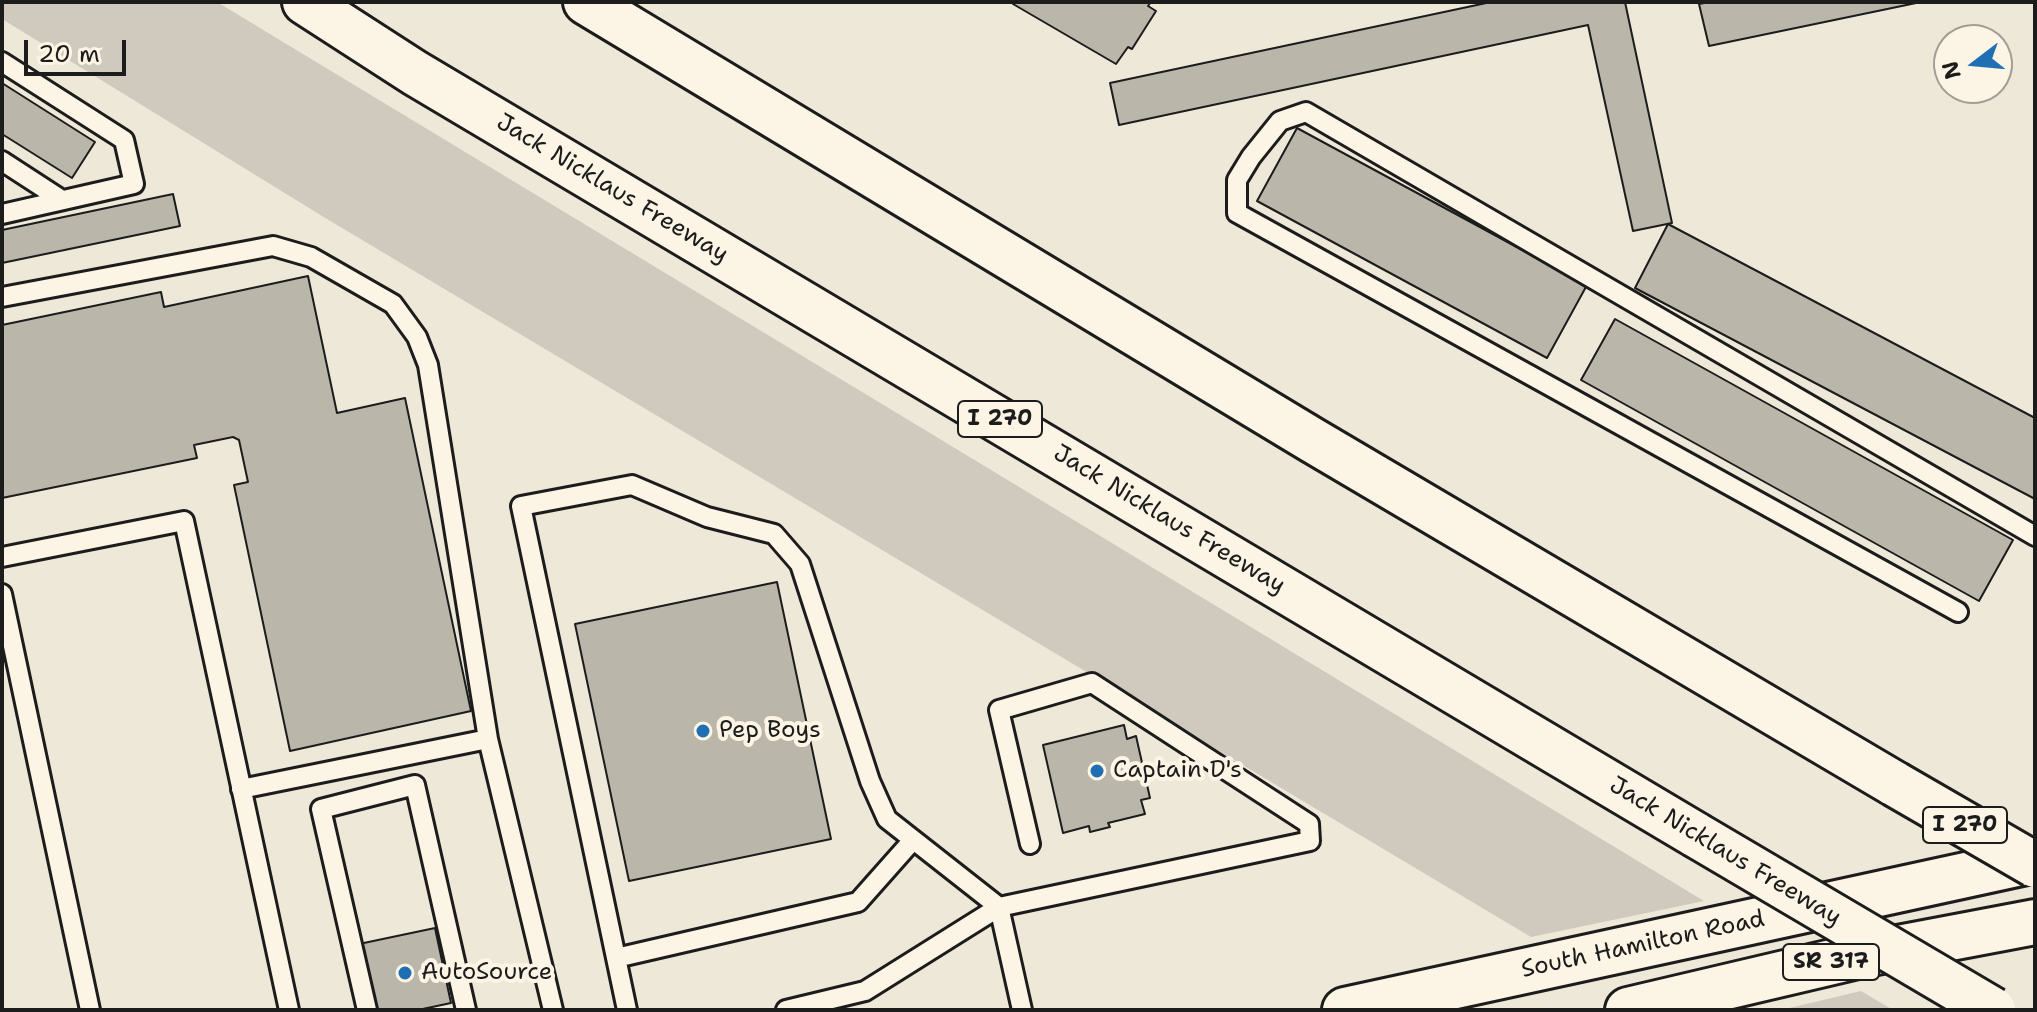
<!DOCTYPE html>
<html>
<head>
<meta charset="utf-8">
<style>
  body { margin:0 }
  #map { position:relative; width:2037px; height:1012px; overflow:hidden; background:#eee8d9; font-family:"Shantell Sans",sans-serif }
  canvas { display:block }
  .frame { position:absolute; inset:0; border:4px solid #1c1c1c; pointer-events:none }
  .north { position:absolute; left:1933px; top:24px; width:80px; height:80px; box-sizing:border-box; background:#fcf5e5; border:2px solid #a29e95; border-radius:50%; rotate:254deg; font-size:22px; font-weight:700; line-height:32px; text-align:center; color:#1c1c1c }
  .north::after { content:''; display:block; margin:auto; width:28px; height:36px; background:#1f6fb2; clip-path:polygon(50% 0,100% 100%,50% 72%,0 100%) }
  .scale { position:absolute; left:24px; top:40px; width:102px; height:36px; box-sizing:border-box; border:4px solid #1c1c1c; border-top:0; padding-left:10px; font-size:24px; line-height:28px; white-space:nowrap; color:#1c1c1c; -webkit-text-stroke:6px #fcf5e5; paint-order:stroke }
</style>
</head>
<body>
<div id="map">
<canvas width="2037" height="1012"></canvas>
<div class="frame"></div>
<div class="north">N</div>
<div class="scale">20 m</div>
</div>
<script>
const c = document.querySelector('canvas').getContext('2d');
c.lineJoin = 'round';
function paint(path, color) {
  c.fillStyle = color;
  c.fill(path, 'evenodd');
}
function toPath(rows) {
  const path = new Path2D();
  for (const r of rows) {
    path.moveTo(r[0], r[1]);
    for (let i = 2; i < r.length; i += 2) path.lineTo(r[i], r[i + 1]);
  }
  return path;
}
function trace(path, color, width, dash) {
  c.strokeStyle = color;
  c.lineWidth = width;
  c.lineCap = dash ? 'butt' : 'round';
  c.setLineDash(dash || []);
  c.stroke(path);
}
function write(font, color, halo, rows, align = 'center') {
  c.font = font + ' "Shantell Sans",sans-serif';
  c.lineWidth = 8;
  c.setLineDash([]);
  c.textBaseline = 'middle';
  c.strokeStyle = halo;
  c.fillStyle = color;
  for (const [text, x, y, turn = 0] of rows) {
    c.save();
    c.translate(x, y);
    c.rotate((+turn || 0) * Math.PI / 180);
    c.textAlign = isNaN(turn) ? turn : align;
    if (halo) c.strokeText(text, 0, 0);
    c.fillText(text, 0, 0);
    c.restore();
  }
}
const green = toPath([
  [2,2,217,2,1704,901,1531,937,322,216,2,19],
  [1861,991,1893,1010,1781,1010]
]);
const building = toPath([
  [1014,2,1151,2,1148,6,1156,11,1132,49,1128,47,1116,64,1013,4,1014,2],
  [1491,2,1625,2,1672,223,1633,231,1588,25,1119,125,1110,83,1491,2],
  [1710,2,1921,2,1709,46,1699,4,1710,2],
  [2,83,95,142,72,178,2,134,2,83],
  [1297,128,1587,285,1547,358,1257,201,1297,128],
  [173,194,180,226,2,263,2,230,173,194],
  [1668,224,2035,418,2035,499,1635,288,1668,224],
  [308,276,337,413,405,398,471,711,290,751,234,485,248,482,239,440,233,437,194,445,197,458,2,498,2,325,161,292,164,307,308,276],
  [1615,319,2013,540,1979,601,1581,380,1615,319],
  [777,582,831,839,629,881,575,624,777,582],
  [1124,725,1127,739,1136,736,1150,798,1141,800,1145,814,1108,823,1110,827,1090,832,1089,826,1063,833,1043,745,1124,725],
  [435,928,451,1003,418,1010,374,1010,359,944,435,928]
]);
const service = toPath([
  [2,62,124,140,134,184,2,214],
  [2,161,62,200],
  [2,297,273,246,311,257,393,304,417,337,428,365,488,739,241,789],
  [2,557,184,521,289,1010],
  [2,594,90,1010],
  [1958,612,1237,213,1237,180,1251,157,1280,121,1306,112,2035,536],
  [488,739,553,1010],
  [616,958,858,902,913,840],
  [367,1010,321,809,415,785,466,1010],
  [627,1010,521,506,632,485,707,517,774,534,800,564,870,781,887,819,999,907,1022,1010],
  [786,1010,865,991,999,907,1310,841,1309,824,1092,683,999,710,1030,844]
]);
const primary = toPath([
  [1345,1010,2035,860],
  [1628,1010,1866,954,2035,922]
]);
const motorway = toPath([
  [305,2,415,73,1696,835],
  [586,2,1312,440,1895,784]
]);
const motorwayBridge = toPath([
  [1895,784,2035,865],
  [1696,835,1993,1010]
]);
const markers = [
  [703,731,8,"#1f6fb2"],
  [1097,771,8,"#1f6fb2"],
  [405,973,8,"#1f6fb2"]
];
const shields = [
  [1000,419,84],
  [1965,825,84],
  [1831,962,96]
];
const shieldNames = [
  ["I 270",1000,419],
  ["I 270",1965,825],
  ["SR 317",1831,962]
];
const streetNames = [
  ["Jack Nicklaus Freeway",612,189,31],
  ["Jack Nicklaus Freeway",1169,520,31],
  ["Jack Nicklaus Freeway",1725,852,31],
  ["South Hamilton Road",1643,945,-12]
];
const poiNames = [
  ["Pep Boys",719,731],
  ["Captain D's",1113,771],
  ["AutoSource",421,973]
];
paint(green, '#cfcabd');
paint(building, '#bab6aa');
trace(building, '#1c1c1c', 2);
trace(service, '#1c1c1c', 24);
trace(primary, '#1c1c1c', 50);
trace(motorway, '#1c1c1c', 50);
trace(service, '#fcf5e5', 18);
trace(primary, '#fcf5e5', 44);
trace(motorway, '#fcf5e5', 44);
trace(motorwayBridge, '#1c1c1c', 50, []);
trace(motorwayBridge, '#fcf5e5', 44);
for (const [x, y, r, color] of markers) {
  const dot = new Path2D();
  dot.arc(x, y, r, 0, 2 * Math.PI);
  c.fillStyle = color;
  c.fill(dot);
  trace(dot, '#fcf5e5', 3);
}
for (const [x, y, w] of shields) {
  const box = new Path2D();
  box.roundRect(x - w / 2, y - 18, w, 36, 6);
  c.fillStyle = '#fcf5e5';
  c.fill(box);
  trace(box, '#1c1c1c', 2);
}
write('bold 22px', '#1c1c1c', null, shieldNames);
write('24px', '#1c1c1c', '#fcf5e5', streetNames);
write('24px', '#1c1c1c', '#fcf5e5', poiNames, 'left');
</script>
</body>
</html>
